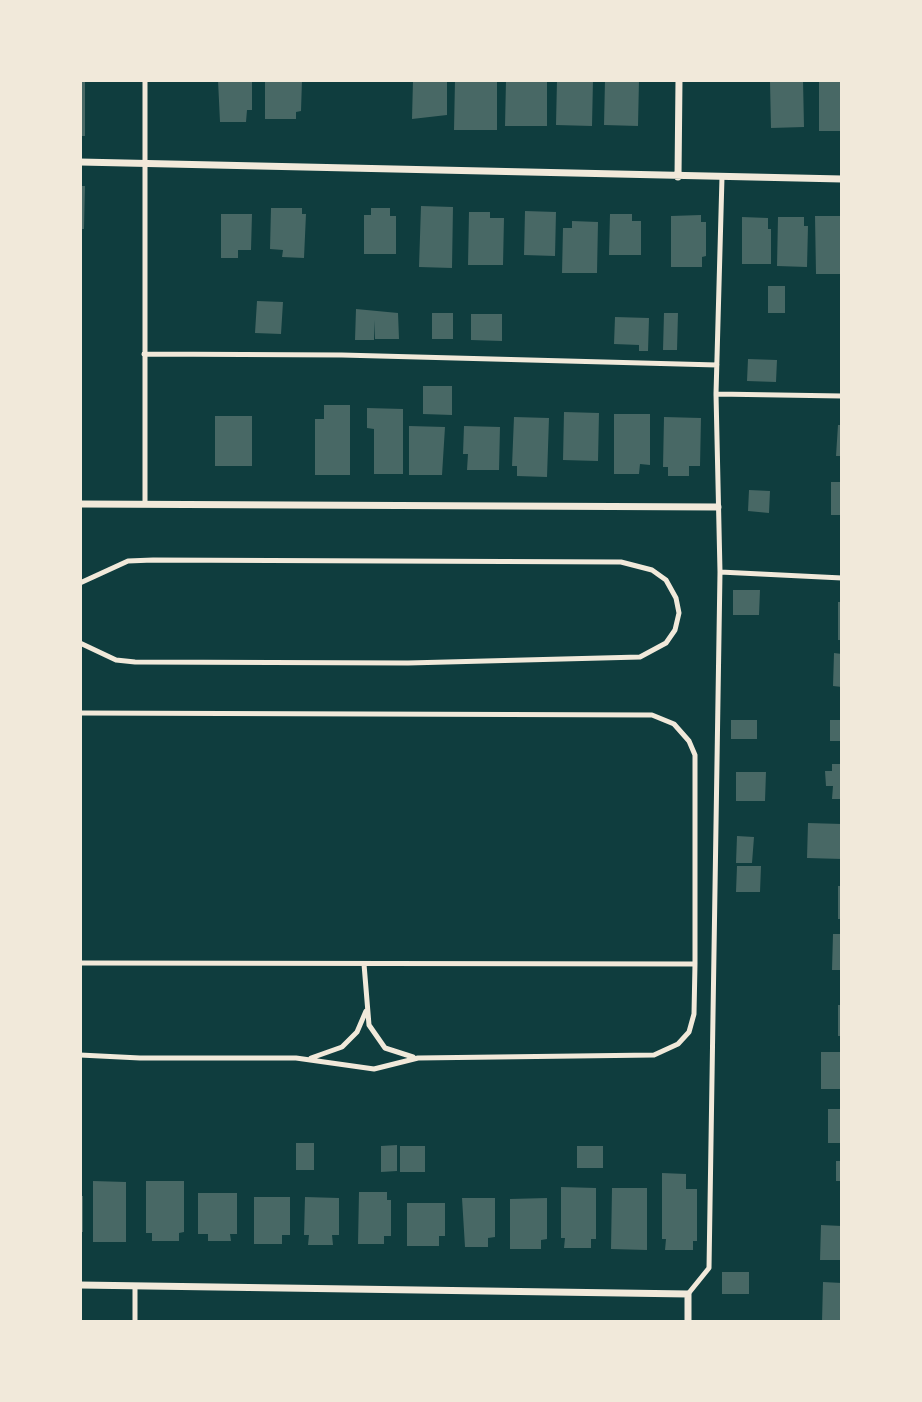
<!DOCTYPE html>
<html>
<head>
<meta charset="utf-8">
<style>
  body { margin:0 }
  #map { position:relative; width:922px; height:1402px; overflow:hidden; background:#0f3d3e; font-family:"Archivo Narrow",sans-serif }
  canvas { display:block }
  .frame { position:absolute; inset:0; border:82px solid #f1e9da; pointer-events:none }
</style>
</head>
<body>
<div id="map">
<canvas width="922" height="1402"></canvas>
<div class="frame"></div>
</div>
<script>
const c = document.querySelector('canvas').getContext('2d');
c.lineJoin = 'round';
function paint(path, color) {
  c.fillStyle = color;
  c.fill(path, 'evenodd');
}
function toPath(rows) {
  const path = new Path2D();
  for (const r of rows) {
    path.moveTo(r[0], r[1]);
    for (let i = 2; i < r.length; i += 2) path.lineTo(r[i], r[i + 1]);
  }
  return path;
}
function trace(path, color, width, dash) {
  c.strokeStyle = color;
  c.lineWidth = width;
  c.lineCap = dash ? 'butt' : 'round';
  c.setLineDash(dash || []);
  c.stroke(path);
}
const building = toPath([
  [80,80,85,80,85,136,80,136],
  [218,80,252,80,252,110,247,110,246,122,220,122],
  [265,80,302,80,301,111,296,112,296,119,265,119],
  [413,80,447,80,447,115,412,119],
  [455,80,497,80,497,130,454,130],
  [506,80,547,80,547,126,505,126],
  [557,80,593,80,592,126,556,125],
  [605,80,639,80,638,126,604,125],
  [803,80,804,127,771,128,770,82],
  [819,80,842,80,842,131,819,131],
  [80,186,85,186,84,229,80,229],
  [421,206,453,207,452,268,419,267],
  [271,208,302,208,302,214,306,214,304,258,282,257,283,250,270,249],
  [371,208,390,208,390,216,396,216,396,254,364,254,364,215,371,215],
  [525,211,556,212,555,256,524,255],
  [469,212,490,212,490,218,504,218,503,265,468,265],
  [221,214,252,214,251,250,238,250,238,258,221,258],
  [610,214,632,214,632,221,641,221,641,255,609,255],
  [701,215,701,222,706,222,706,256,702,257,702,267,671,267,671,216],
  [815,216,842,216,841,274,816,274],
  [742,217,768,218,768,229,771,229,771,264,742,264],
  [778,217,804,217,804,226,808,226,807,267,777,266],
  [572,221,598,222,597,273,562,273,563,228,572,228],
  [768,286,785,286,785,313,768,313],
  [257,301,283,302,281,334,255,333],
  [356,309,398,313,399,339,375,339,374,320,374,340,355,340],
  [432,313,453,313,453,339,432,339],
  [664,313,678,313,677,350,663,350],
  [471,314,502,314,502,341,471,340],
  [615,317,649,318,648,351,639,351,639,345,614,344],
  [748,359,777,360,776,382,747,381],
  [423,386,452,386,452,415,423,414],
  [324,405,350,405,350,475,315,475,315,419,324,419],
  [367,408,403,409,403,474,374,474,374,429,367,428],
  [564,412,599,413,598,461,563,460],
  [614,414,650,414,650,465,640,464,639,474,614,474],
  [215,416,252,416,252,466,215,466],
  [514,417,549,418,547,477,517,476,517,466,512,466],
  [664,417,701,418,700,466,689,466,689,476,668,476,668,467,663,467],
  [838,425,842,425,842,456,836,456],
  [409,426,445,427,442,475,409,475],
  [464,426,500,427,499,470,467,470,468,454,463,454],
  [831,482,842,482,842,515,831,515],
  [749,490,770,491,769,513,748,511],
  [733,590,760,590,759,615,733,615],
  [838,602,842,602,842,640,838,640],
  [834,653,842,654,842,687,833,686],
  [731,720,757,720,757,739,731,739],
  [830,720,842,720,842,741,830,741],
  [832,764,842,764,842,799,832,799,833,786,826,786,825,771,832,771],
  [736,772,766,772,765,801,736,801],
  [808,823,842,824,842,859,807,858],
  [737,836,754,837,752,863,736,863],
  [737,866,761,866,760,892,736,892],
  [838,886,842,886,842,919,838,919],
  [833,934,842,934,842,970,832,970],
  [838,1005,842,1005,842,1036,838,1036],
  [821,1052,842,1052,842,1089,821,1089],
  [828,1109,842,1109,842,1143,828,1143],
  [296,1143,314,1143,314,1170,296,1170],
  [397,1145,397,1171,381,1172,381,1146],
  [400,1146,425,1146,425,1172,400,1172],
  [577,1146,603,1146,603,1168,577,1168],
  [836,1161,842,1161,842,1181,836,1181],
  [662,1173,686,1174,686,1189,697,1189,697,1241,693,1241,693,1250,665,1250,666,1239,662,1239],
  [93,1181,126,1182,126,1242,93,1242],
  [146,1181,184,1181,184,1232,179,1233,179,1241,152,1241,152,1233,146,1233],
  [561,1187,596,1188,596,1239,591,1239,591,1248,564,1248,565,1238,561,1238],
  [612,1188,647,1188,647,1250,611,1249],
  [359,1192,387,1192,387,1200,391,1200,391,1236,384,1236,384,1244,358,1244],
  [198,1193,237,1193,237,1234,230,1234,231,1241,208,1241,208,1234,198,1234],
  [80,1196,83,1196,83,1232,80,1232],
  [254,1197,290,1197,290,1235,282,1235,282,1244,254,1244],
  [305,1197,339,1198,339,1235,332,1235,333,1245,308,1245,309,1235,304,1235],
  [462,1198,495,1198,495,1237,488,1238,488,1247,465,1247],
  [547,1198,547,1239,541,1240,541,1249,510,1249,510,1199],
  [407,1203,445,1203,445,1236,439,1236,439,1246,407,1246],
  [821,1225,842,1226,842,1260,820,1260],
  [722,1272,749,1272,749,1294,722,1294],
  [823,1282,842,1283,842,1322,822,1322]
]);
const service = toPath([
  [144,354,342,355,717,365],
  [716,394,842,396],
  [145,504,145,80],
  [720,572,842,578],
  [80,583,128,561,153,560,621,562,652,570,666,580,676,598,679,613,675,630,666,643,640,657,408,663,135,662,116,660,80,643],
  [80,713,652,715,674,724,689,741,695,755,695,964,694,1014,689,1032,678,1044,654,1055,418,1058,374,1069,296,1058,140,1058,80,1055],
  [80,963,695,964],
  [364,964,369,1025,385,1048,413,1057],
  [311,1058,342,1047,357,1032,366,1011],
  [688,1294,709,1268,720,572,716,394,722,177],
  [135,1322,135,1286]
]);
const minor = toPath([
  [80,162,842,179],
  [678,177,679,80],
  [80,504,718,507],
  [80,1285,688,1294,688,1322]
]);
paint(building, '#486865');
trace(service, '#f1e9da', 5);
trace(minor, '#f1e9da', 7);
</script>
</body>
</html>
